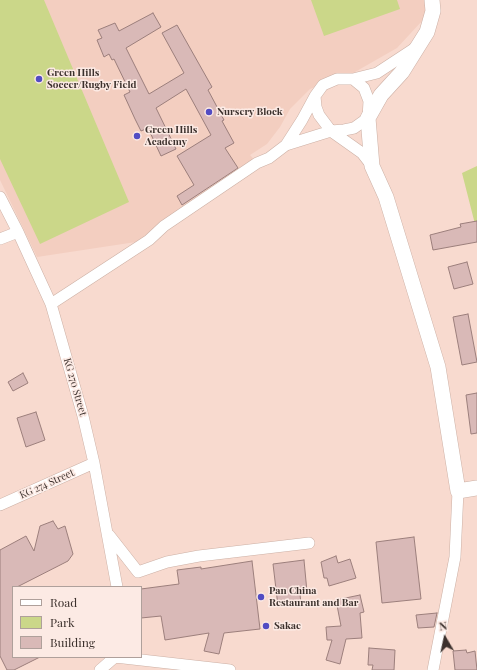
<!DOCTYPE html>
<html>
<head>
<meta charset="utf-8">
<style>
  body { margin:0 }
  #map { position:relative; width:477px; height:670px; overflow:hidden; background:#f8dacf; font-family:"Playfair Display",serif }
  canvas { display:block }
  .legend { position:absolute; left:12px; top:586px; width:130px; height:72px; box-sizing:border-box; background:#fceae4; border:1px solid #afa09b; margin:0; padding:5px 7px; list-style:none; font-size:12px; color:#3c312d }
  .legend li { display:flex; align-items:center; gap:8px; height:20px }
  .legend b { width:20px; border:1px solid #afa09b }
  .north { position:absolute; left:425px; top:618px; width:40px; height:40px; -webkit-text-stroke:3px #fceae4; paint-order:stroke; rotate:351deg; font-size:11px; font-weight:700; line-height:16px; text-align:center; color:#3c312d }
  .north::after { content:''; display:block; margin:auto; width:14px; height:18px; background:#3c312d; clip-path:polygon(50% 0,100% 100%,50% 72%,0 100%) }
</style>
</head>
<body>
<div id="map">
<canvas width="477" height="670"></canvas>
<ul class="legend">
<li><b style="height:5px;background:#fff"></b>Road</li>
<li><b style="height:11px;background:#cbd789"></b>Park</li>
<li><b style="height:11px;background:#d9b9b7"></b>Building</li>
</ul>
<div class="north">N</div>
</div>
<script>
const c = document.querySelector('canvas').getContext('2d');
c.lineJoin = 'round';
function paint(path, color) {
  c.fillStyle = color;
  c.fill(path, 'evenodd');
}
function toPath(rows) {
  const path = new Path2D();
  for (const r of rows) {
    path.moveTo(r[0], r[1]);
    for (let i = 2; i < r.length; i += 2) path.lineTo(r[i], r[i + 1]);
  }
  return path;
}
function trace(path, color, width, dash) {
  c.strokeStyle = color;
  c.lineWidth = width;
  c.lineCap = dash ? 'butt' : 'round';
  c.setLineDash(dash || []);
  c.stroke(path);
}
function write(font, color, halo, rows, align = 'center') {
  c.font = font + ' "Playfair Display",serif';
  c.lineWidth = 3;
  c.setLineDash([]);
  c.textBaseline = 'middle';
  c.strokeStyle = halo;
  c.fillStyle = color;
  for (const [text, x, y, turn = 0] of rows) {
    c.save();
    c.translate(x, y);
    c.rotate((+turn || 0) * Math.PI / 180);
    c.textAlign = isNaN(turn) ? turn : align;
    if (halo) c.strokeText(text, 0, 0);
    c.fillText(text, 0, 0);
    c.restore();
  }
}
const built = toPath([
  [0,0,431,0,434,8,397,48,355,72,310,89,290,109,280,127,267,144,250,155,257,163,149,240,37,257,0,180]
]);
const green = toPath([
  [0,0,44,0,129,202,40,244,0,159],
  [311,0,397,0,400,9,324,36],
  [477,166,477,232,462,173]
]);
const building = toPath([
  [153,13,161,27,126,48,149,94,184,73,162,33,177,25,212,87,208,90,224,120,222,121,234,143,225,148,238,168,182,205,177,196,194,185,177,156,211,135,186,89,156,108,176,149,161,156,148,128,141,131,135,119,124,95,130,92,114,59,112,60,109,54,104,57,97,40,102,38,98,30,115,23,119,31,153,13],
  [477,221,477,242,433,250,430,235,461,227,460,224,477,221],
  [467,262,473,284,454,289,448,267,467,262],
  [468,314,477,362,462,365,453,317,468,314],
  [23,373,28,383,13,391,8,382,23,373],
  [477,393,477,433,471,434,466,395,477,393],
  [36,412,45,440,26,447,17,418,36,412],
  [53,521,58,529,65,526,73,554,68,561,17,587,13,587,13,657,40,657,14,670,7,670,0,656,0,550,26,536,34,551,40,526,53,521],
  [414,537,421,599,382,603,376,542,414,537],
  [336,556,338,563,350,559,356,578,329,586,327,578,324,578,321,562,336,556],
  [304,560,307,592,300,595,301,603,278,606,273,564,304,560],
  [252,561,260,629,224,633,219,654,204,651,209,633,165,640,161,616,141,618,141,589,179,584,177,570,201,567,201,569,252,561],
  [360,595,364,612,360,613,362,638,346,639,340,664,326,660,332,640,327,640,326,627,341,626,336,600,360,595],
  [437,613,434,627,418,628,416,615,437,613],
  [369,648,395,650,394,670,372,670,373,665,368,665,369,648],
  [466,650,467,653,475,651,477,670,455,670,453,651,466,650]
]);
const street = toPath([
  [353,79,364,88,369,101,368,118,354,128,344,130,331,131,319,115,316,107,315,96,323,85,337,79,353,79,377,73,415,48],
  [286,145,302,120,315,96],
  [0,197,18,232,51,304,83,416,94,463,117,587],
  [0,239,18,232],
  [51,304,149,240,164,226,257,163,269,158,286,145,331,131,362,153,372,166],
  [0,505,94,463],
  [109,535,138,572,167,562,199,556,309,543],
  [100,670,115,657,230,670],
  [433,670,455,557,458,491]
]);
const secondary = toPath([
  [432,0,433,11,427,32,402,72,381,95,368,118,372,166,386,197,438,367,458,491,477,488]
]);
const markers = [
  [39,79,4,"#524cc3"],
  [209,112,4,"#524cc3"],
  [137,136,4,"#524cc3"],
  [261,597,4,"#524cc3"],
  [266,626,4,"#524cc3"]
];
const poiNames = [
  ["Green Hills",47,73],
  ["Soccer/Rugby Field",47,85],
  ["Nursery Block",217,112],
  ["Green Hills",145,130],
  ["Academy",145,142],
  ["Pan China",269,591],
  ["Restaurant and Bar",269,603],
  ["Sakae",274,626]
];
const streetNames = [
  ["KG 270 Street",75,387,74],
  ["KG 274 Street",47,484,-24]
];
paint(built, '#f3cec0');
paint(green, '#cbd789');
paint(building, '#d9b9b7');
trace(building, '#9c7f7c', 1);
trace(street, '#ccb0a5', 12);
trace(secondary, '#ccb0a5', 16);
trace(street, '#fff', 11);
trace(secondary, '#fff', 15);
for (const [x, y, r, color] of markers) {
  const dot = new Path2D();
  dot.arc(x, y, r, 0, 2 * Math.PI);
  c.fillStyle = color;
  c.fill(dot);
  trace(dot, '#fceae4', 1.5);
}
write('bold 10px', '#3c312d', '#fceae4', poiNames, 'left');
write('10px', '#3c312d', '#fceae4', streetNames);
</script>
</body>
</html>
